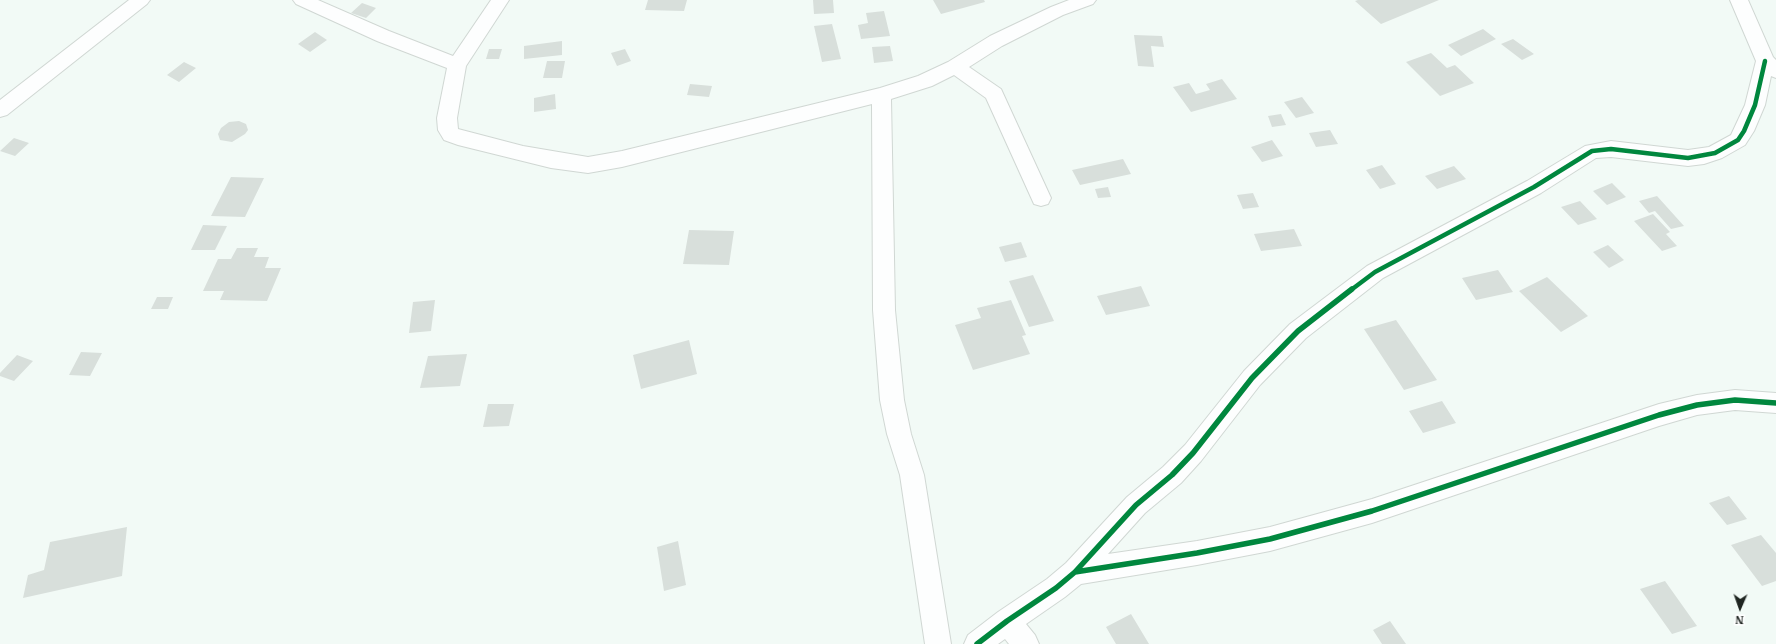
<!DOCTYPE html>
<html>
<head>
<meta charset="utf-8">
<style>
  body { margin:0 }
  #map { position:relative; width:1776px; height:644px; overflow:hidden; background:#f2faf6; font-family:"IBM Plex Serif",serif }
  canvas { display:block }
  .north { position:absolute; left:1720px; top:588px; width:40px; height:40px; -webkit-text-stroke:3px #fff; paint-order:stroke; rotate:182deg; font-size:11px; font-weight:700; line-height:16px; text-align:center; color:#1f2521 }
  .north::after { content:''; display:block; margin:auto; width:14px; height:18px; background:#1f2521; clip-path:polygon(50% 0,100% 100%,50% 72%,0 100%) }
</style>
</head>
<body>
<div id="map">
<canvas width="1776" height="644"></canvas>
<div class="north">N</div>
</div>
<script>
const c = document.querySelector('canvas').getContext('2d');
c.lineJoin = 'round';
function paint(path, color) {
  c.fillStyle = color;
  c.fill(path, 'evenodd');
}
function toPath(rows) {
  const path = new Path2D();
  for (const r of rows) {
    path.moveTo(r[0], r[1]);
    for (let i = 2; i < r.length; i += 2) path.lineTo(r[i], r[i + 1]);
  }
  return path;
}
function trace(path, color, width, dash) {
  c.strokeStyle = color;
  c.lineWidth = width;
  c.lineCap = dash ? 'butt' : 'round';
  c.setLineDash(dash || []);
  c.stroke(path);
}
const building = toPath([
  [648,0,687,0,684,11,645,10],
  [813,0,833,0,834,13,814,14],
  [933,0,984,0,985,2,941,14],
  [1358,0,1439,0,1381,24,1355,1],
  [362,3,376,8,366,18,351,13],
  [884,11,890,36,861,39,858,25,868,23,866,13],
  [832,24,841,59,822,62,814,26],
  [1483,29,1496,39,1461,56,1448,45],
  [315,32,327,40,310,52,298,44],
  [1134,35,1162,36,1164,47,1151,46,1154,67,1138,66],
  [1513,39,1534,54,1522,60,1501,44],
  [562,41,562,55,524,59,524,46],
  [890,46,893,61,874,63,872,47],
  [489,49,502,49,499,59,486,59],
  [625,49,631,61,617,66,611,53],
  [1431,53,1447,68,1455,65,1474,83,1440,96,1406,62],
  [547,61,565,61,562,78,543,78],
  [184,62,196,68,179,82,167,75],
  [1222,79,1237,99,1191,112,1173,87,1189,83,1196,94,1210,90,1206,84],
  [690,84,712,86,709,97,687,95],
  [555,94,556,109,534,112,534,98],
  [1302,97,1314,113,1296,118,1284,102],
  [1281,114,1286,125,1272,127,1268,116],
  [239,121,246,124,248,130,245,134,232,142,220,140,218,134,221,128,229,122],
  [1330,130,1338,144,1316,147,1309,133],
  [14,138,29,143,15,156,0,151],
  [1272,140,1283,156,1262,162,1251,147],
  [1123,159,1131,174,1080,185,1072,170],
  [1382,165,1396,184,1380,189,1366,170],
  [1454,166,1466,179,1437,189,1425,176],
  [231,177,264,178,245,217,211,216],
  [1612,183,1626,197,1607,205,1593,191],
  [1108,187,1111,197,1098,198,1095,189],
  [1253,193,1259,207,1243,209,1237,195],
  [1657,196,1684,226,1671,229,1655,211,1649,213,1639,201],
  [1580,201,1597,219,1578,225,1561,207],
  [1653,214,1670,232,1666,234,1677,246,1662,251,1634,221],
  [203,225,227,226,215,250,191,250],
  [1294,229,1302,246,1261,251,1254,234],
  [689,230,734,231,729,265,683,264],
  [1021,242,1027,257,1005,262,999,247],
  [1608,245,1624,260,1609,268,1593,252],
  [237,248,258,248,254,257,269,257,265,268,281,268,267,301,220,300,224,291,203,291,218,259,231,259],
  [1498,270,1513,292,1476,300,1462,278],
  [1033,275,1054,321,1029,327,1009,281],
  [1547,277,1588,316,1561,332,1519,291],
  [1141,286,1150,306,1106,315,1097,296],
  [157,297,173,297,168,309,151,309],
  [435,300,431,331,409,333,413,302],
  [1011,300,1026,335,1022,336,1030,354,973,370,955,325,981,318,977,308],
  [1396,320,1437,380,1404,390,1364,329],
  [689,340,697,374,641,389,633,355],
  [81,352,102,353,90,376,69,375],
  [467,354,460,386,420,388,428,356],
  [17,355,33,361,14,381,0,376,0,373],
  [1442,401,1456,423,1423,433,1409,411],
  [488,404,514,404,509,426,483,427],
  [1729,496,1747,519,1727,525,1709,503],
  [127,527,122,576,23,598,28,575,44,570,50,542],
  [1761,535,1776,553,1776,581,1762,586,1731,545],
  [678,541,686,585,664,591,657,547],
  [1665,581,1697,626,1672,634,1640,589],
  [1131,614,1149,644,1116,644,1106,627],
  [1390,621,1406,644,1382,644,1373,630]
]);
const street = toPath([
  [129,0,150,0,147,4,7,115,0,117,0,100,129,0],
  [293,0,318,0,389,31,453,56,491,0,509,0,466,66,457,118,458,129,523,146,588,157,622,151,880,88,918,76,948,62,990,36,1051,7,1069,0,1096,0,1093,4,1063,15,1002,46,969,67,1001,89,1051,198,1048,204,1041,206,1034,204,986,98,954,75,932,86,891,99,895,310,904,400,911,434,924,475,951,644,925,644,900,475,887,434,880,400,873,310,872,104,622,167,588,173,551,168,458,145,444,140,438,130,437,118,447,68,377,41,296,4,293,0],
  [1730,0,1748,0,1773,57,1776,60,1776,78,1771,76,1765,105,1754,131,1745,145,1722,158,1704,164,1688,166,1611,157,1596,158,1541,193,1383,278,1306,338,1260,385,1201,461,1181,483,1145,513,1108,554,1197,541,1270,527,1372,499,1659,404,1697,395,1735,390,1776,393,1776,413,1735,410,1697,415,1659,426,1372,523,1270,551,1197,565,1081,584,1065,597,1026,624,1035,635,1039,644,1009,644,1005,639,998,644,964,644,968,635,998,612,1047,579,1066,563,1127,497,1163,467,1185,445,1244,371,1290,324,1367,266,1527,181,1585,146,1611,141,1688,150,1709,147,1731,135,1745,105,1756,61,1730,0]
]);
const cyclewayFar1 = toPath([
  [1351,290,1375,272,1534,187,1592,151,1611,149,1688,158,1715,153,1738,140,1744,131,1755,105,1765,61]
]);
const cycleway = toPath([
  [1075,572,1136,505,1172,475,1193,453,1252,378,1298,331,1352,289],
  [977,644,1007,621,1056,588,1075,572,1197,553,1270,539,1372,511,1659,415,1697,405,1735,400,1776,403]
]);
paint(building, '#d8dfdb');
trace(street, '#d0d7d3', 2);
paint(street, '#fdfefe');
trace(cyclewayFar1, '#00873e', 4.5);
trace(cycleway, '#00873e', 5.5);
</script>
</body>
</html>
